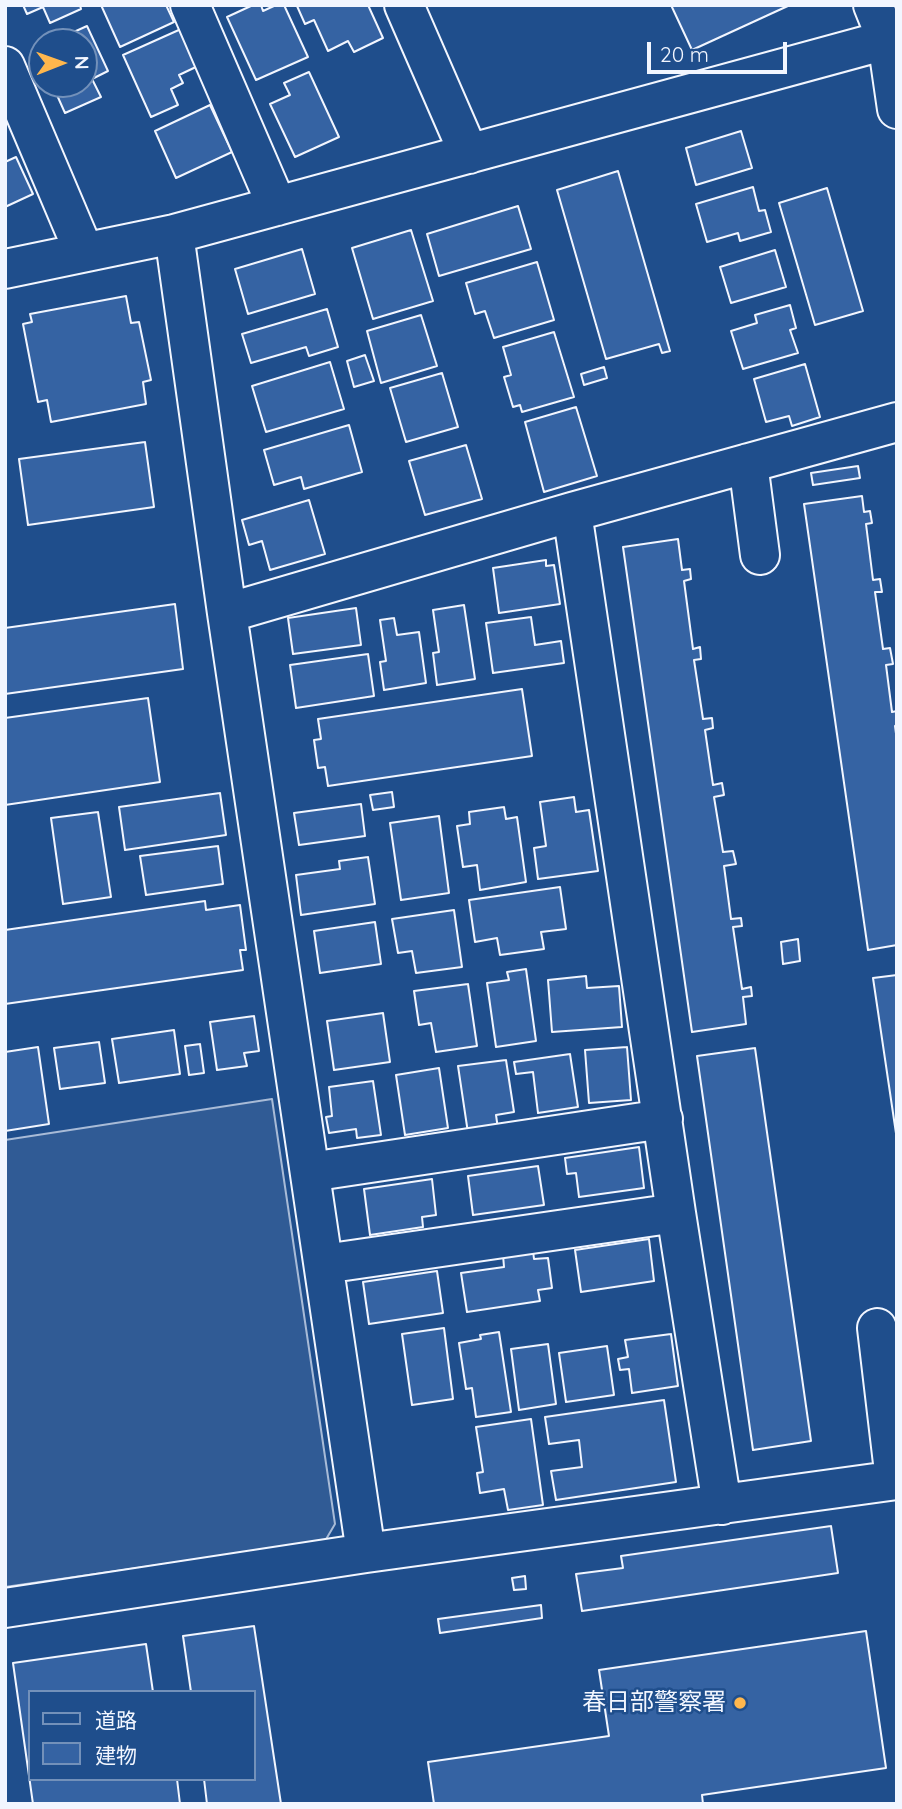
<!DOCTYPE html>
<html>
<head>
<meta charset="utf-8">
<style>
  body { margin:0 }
  #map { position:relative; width:902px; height:1809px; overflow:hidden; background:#1f4e8c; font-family:Quicksand,"Noto Sans JP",sans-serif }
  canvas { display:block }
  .frame { position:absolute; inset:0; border:7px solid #f2f6ff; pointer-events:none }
  .legend { position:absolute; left:28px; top:1690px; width:228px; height:91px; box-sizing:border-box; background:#1f4e8c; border:2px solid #7391ba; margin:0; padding:9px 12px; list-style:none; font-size:21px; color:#f2f6ff }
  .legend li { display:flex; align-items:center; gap:14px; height:35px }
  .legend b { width:35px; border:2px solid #7391ba }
  .north { position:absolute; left:28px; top:28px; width:70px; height:70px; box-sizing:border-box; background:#1f4e8c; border:2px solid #7391ba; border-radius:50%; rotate:89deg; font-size:19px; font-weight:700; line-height:28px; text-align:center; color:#f2f6ff }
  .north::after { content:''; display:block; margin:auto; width:24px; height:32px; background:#ffb74d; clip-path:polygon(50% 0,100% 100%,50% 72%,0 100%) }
  .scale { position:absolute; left:647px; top:42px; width:140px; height:32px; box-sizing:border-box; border:4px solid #f2f6ff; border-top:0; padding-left:9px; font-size:21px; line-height:24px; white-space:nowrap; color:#f2f6ff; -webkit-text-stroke:5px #1f4e8c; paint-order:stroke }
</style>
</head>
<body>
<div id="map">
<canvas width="902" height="1809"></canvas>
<div class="frame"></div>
<ul class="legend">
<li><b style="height:9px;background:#1f4e8c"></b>道路</li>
<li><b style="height:19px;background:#3563a3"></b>建物</li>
</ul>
<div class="north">N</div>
<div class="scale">20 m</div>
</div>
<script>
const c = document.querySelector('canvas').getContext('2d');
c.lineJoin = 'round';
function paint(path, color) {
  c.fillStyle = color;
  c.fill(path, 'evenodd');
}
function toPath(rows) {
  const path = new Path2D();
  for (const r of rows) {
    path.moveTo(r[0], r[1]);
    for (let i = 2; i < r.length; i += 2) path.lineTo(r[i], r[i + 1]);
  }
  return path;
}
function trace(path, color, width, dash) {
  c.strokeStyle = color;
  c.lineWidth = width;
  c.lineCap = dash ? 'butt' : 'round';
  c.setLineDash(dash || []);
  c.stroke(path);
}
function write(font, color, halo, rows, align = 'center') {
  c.font = font + ' Quicksand,"Noto Sans JP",sans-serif';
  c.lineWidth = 5;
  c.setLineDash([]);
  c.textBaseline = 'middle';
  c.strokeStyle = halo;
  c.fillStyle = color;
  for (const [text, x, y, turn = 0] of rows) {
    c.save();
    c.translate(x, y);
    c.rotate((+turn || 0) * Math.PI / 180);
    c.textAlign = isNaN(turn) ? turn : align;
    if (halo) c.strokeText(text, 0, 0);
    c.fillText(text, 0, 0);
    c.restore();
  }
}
const parking = toPath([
  [272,1099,335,1524,325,1541,5,1587,5,1140,272,1099]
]);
const building = toPath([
  [23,5,80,5,81,9,50,23,43,7,27,14,23,5],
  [101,5,166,5,174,22,120,47,101,5],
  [253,5,261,5,263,11,276,5,284,5,308,57,256,80,227,17,253,5],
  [299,5,368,5,383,38,354,52,348,41,328,51,314,20,305,24,297,6,299,5],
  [671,5,790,5,692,50,671,5],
  [87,26,108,71,92,79,101,97,65,113,52,84,84,84,84,42,68,42,65,36,87,26],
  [181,29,198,66,179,75,183,83,171,89,178,105,151,117,123,55,181,29],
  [309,72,339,137,295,157,270,104,290,95,284,83,309,72],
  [210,105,232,152,176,178,155,131,210,105],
  [741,131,752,168,696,185,686,148,741,131],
  [16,157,33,194,5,207,5,162,16,157],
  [618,171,670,351,662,353,659,344,606,359,557,190,618,171],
  [753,187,759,211,765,210,771,232,740,241,738,233,707,242,696,204,753,187],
  [827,188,863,311,815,325,779,203,827,188],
  [518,206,531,249,439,276,427,234,518,206],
  [411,230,433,301,373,319,352,248,411,230],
  [302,249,315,294,248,314,235,269,302,249],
  [775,250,786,287,731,303,720,267,775,250],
  [537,262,554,320,494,338,485,311,475,314,466,283,537,262],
  [126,296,131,323,139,322,151,380,143,382,146,404,51,422,47,400,38,402,23,324,32,322,30,314,126,296],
  [790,305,796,328,790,330,798,353,743,369,731,331,757,323,755,315,790,305],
  [327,309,338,347,309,356,306,347,251,363,242,334,327,309],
  [421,315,437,366,381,383,367,331,421,315],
  [554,332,574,397,522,412,520,405,513,407,504,377,511,375,503,347,554,332],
  [365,355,374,381,354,387,347,361,365,355],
  [330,362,344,409,266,432,252,386,330,362],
  [805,364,820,417,792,426,789,416,766,422,754,379,805,364],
  [604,367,607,378,584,385,581,374,604,367],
  [442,373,458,427,406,442,390,388,442,373],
  [576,407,597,476,544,492,525,422,576,407],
  [349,425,362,472,304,489,301,477,274,485,264,450,349,425],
  [145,442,154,507,28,525,19,459,145,442],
  [466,445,482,499,425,515,409,461,466,445],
  [858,466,860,478,813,485,811,473,858,466],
  [862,496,864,512,870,511,872,523,866,524,873,580,880,579,882,592,875,592,883,649,890,648,893,664,886,665,892,712,897,711,897,725,895,726,897,741,897,945,868,950,804,504,862,496],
  [309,500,325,554,270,570,262,541,249,545,242,520,309,500],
  [678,539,682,570,690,569,691,579,684,581,693,649,700,647,701,659,694,660,703,719,712,718,713,728,705,730,713,785,722,783,724,795,714,797,723,852,733,851,736,864,724,866,731,919,741,918,742,926,733,927,742,989,751,987,752,996,743,997,746,1024,692,1032,623,547,678,539],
  [546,560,546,566,554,565,560,604,499,613,493,568,546,560],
  [175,604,183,669,5,694,5,628,175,604],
  [464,605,475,679,437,685,433,653,439,652,433,610,464,605],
  [356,608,361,645,293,654,288,618,356,608],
  [531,617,535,645,561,641,564,663,493,673,486,623,531,617],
  [394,618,397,635,419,632,426,683,384,690,380,662,386,661,380,620,394,618],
  [368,654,374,696,296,708,290,665,368,654],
  [522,689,532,756,328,786,325,767,318,768,314,740,321,739,318,719,522,689],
  [148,698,160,782,5,805,5,718,148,698],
  [392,792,394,807,373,810,370,795,392,792],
  [220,793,226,835,125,850,119,807,220,793],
  [574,797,576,812,589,810,598,871,538,879,534,848,546,846,540,802,574,797],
  [361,804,365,836,299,845,294,813,361,804],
  [504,807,506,819,517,817,526,882,480,890,477,865,463,867,457,826,470,824,469,812,504,807],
  [98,812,111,897,63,904,51,818,98,812],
  [439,816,449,893,401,900,390,823,439,816],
  [218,846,223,884,146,895,140,856,218,846],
  [368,857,375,904,301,915,296,875,340,869,339,861,368,857],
  [560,887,566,929,541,932,544,949,500,955,497,938,475,942,469,900,560,887],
  [205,901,206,910,240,905,246,950,240,950,243,970,5,1004,5,930,205,901],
  [454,910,462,967,416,973,412,951,398,953,392,919,454,910],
  [375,922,381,964,320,973,314,931,375,922],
  [798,939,800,961,783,964,781,942,798,939],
  [526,969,536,1041,496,1047,487,983,509,980,507,972,526,969],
  [897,975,897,1140,873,978,897,975],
  [586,976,587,988,619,986,622,1027,552,1032,548,980,586,976],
  [468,984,477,1046,436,1052,431,1023,419,1025,414,991,468,984],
  [383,1013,390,1062,334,1070,327,1021,383,1013],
  [254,1016,259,1051,244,1053,247,1066,217,1070,210,1022,254,1016],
  [174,1030,180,1074,119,1083,112,1039,174,1030],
  [99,1042,105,1083,60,1089,54,1048,99,1042],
  [200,1044,204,1073,189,1075,185,1046,200,1044],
  [38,1047,49,1124,5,1131,5,1052,38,1047],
  [627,1047,631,1100,589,1103,585,1050,627,1047],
  [755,1048,811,1441,753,1450,697,1056,755,1048],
  [570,1054,578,1107,538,1113,533,1072,516,1074,514,1062,570,1054],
  [506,1060,514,1112,496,1115,498,1129,468,1133,458,1066,506,1060],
  [439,1068,448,1128,405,1135,396,1075,439,1068],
  [373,1081,381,1135,357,1138,356,1129,329,1133,326,1117,332,1116,329,1087,373,1081],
  [639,1147,644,1188,579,1197,576,1173,567,1174,565,1158,639,1147],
  [538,1166,544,1205,473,1215,468,1176,538,1166],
  [432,1179,436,1215,422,1217,423,1227,370,1235,364,1189,432,1179],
  [649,1239,654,1281,581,1292,575,1250,649,1239],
  [533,1251,534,1259,548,1258,552,1288,538,1290,540,1301,467,1312,461,1273,504,1267,503,1255,533,1251],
  [437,1271,443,1313,369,1324,363,1282,437,1271],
  [444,1328,453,1399,412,1405,402,1334,444,1328],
  [499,1332,511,1412,476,1417,472,1388,466,1389,459,1343,481,1339,480,1335,499,1332],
  [671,1334,678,1386,632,1393,629,1369,620,1370,618,1359,628,1357,625,1340,671,1334],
  [548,1344,556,1404,519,1410,511,1349,548,1344],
  [607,1346,614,1395,566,1402,559,1353,607,1346],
  [664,1400,676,1482,556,1500,551,1471,582,1467,579,1440,549,1444,545,1417,664,1400],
  [531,1419,543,1505,508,1510,504,1489,480,1493,477,1473,483,1472,476,1427,531,1419],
  [831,1526,838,1573,582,1611,576,1574,623,1568,621,1556,831,1526],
  [525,1576,526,1589,514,1590,512,1578,525,1576],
  [541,1605,542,1618,440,1633,438,1619,541,1605],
  [254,1626,281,1804,207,1804,204,1779,254,1779,254,1692,191,1692,183,1636,254,1626],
  [866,1631,886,1768,702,1795,703,1804,434,1804,428,1762,609,1736,599,1670,866,1631],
  [146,1644,153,1692,30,1692,30,1779,177,1779,180,1804,33,1804,13,1663,146,1644]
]);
const minor = toPath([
  [190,5,277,206],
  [404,5,469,154],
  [873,5,887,40,897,109],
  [5,66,84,252],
  [174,234,227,613,366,1553],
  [5,269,174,234,897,37],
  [748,463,760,555],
  [572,512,676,1213,722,1505],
  [227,613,572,512,897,422],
  [310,1172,663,1119],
  [324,1264,676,1213],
  [877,1328,895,1480],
  [5,1608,366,1553,897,1480]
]);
const markers = [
  [740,1703,7,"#ffb74d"]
];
const poiNames = [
  ["春日部警察署",726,1703]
];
paint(parking, '#305b95');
trace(parking, '#a8bbd7', 2);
paint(building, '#3563a3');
trace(building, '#f2f6ff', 2);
trace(minor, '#f2f6ff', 42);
trace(minor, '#1f4e8c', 38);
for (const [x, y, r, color] of markers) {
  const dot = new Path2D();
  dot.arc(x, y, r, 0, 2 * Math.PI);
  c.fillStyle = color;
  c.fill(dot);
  trace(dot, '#1f4e8c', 2.5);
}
write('24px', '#f2f6ff', '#1f4e8c', poiNames, 'right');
</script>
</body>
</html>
